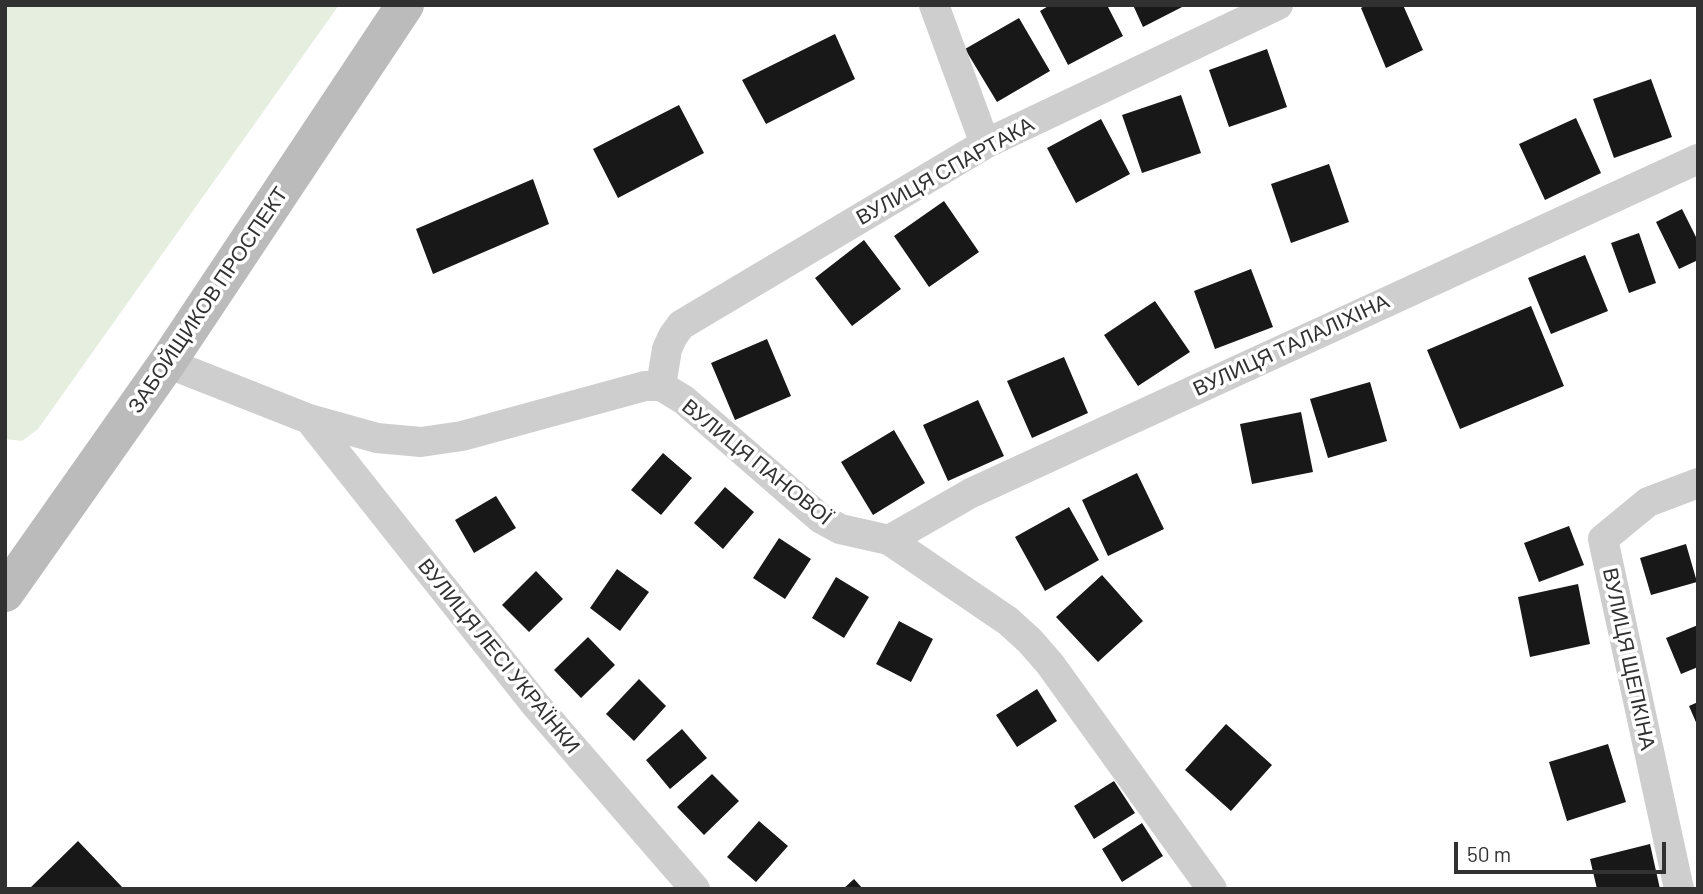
<!DOCTYPE html>
<html>
<head>
<meta charset="utf-8">
<style>
  body { margin:0 }
  #map { position:relative; width:1703px; height:894px; overflow:hidden; background:#fff; font-family:Barlow,sans-serif }
  canvas { display:block }
  .frame { position:absolute; inset:0; border:7px solid #313131; pointer-events:none }
  .scale { position:absolute; left:1454px; top:842px; width:212px; height:32px; box-sizing:border-box; border:4px solid #313131; border-top:0; padding-left:9px; font-size:21px; line-height:24px; white-space:nowrap; color:#313131; -webkit-text-stroke:5px #fff; paint-order:stroke }
</style>
</head>
<body>
<div id="map">
<canvas width="1703" height="894"></canvas>
<div class="frame"></div>
<div class="scale">50 m</div>
</div>
<script>
const c = document.querySelector('canvas').getContext('2d');
c.lineJoin = 'round';
function paint(path, color) {
  c.fillStyle = color;
  c.fill(path, 'evenodd');
}
function toPath(rows) {
  const path = new Path2D();
  for (const r of rows) {
    path.moveTo(r[0], r[1]);
    for (let i = 2; i < r.length; i += 2) path.lineTo(r[i], r[i + 1]);
  }
  return path;
}
function trace(path, color, width, dash) {
  c.strokeStyle = color;
  c.lineWidth = width;
  c.lineCap = dash ? 'butt' : 'round';
  c.setLineDash(dash || []);
  c.stroke(path);
}
function write(font, color, halo, rows, align = 'center') {
  c.font = font + ' Barlow,sans-serif';
  c.lineWidth = 7;
  c.setLineDash([]);
  c.textBaseline = 'middle';
  c.strokeStyle = halo;
  c.fillStyle = color;
  for (const [text, x, y, turn = 0] of rows) {
    c.save();
    c.translate(x, y);
    c.rotate((+turn || 0) * Math.PI / 180);
    c.textAlign = isNaN(turn) ? turn : align;
    if (halo) c.strokeText(text, 0, 0);
    c.fillText(text, 0, 0);
    c.restore();
  }
}
const green = toPath([
  [5,5,339,5,38,429,22,441,5,439]
]);
const building = toPath([
  [1050,5,1107,5,1123,36,1068,65,1040,11],
  [1133,5,1186,5,1143,27],
  [1366,5,1403,5,1423,50,1386,68,1361,8],
  [1019,18,1050,71,997,102,965,49],
  [835,34,855,79,766,124,742,80],
  [1267,49,1287,107,1229,127,1209,70],
  [1651,79,1672,137,1614,158,1593,99],
  [1181,95,1201,153,1142,173,1122,115],
  [679,105,704,153,618,198,593,149],
  [1576,118,1601,173,1545,200,1519,144],
  [1101,119,1130,174,1076,203,1047,148],
  [1329,164,1349,222,1291,243,1271,184],
  [533,179,549,224,433,274,416,229],
  [944,201,979,252,929,287,894,236],
  [1682,209,1698,241,1698,260,1679,269,1656,222],
  [1639,233,1656,283,1629,293,1611,243],
  [864,240,901,289,852,326,815,278],
  [1585,255,1608,311,1551,334,1528,278],
  [1251,269,1273,327,1215,349,1194,291],
  [1155,301,1190,352,1138,386,1104,335],
  [1531,306,1564,386,1460,429,1427,350],
  [767,339,791,396,735,420,711,363],
  [1064,357,1088,413,1032,438,1007,381],
  [1370,382,1387,441,1328,458,1310,399],
  [978,400,1004,456,948,481,923,425],
  [1301,412,1313,472,1252,484,1240,424],
  [894,430,925,483,873,515,841,462],
  [663,453,692,478,661,515,631,490],
  [1137,473,1164,529,1108,556,1082,500],
  [725,487,754,512,723,549,694,523],
  [496,496,516,528,474,553,455,520],
  [1069,507,1099,560,1045,591,1015,537],
  [1569,526,1584,565,1539,582,1524,543],
  [779,538,811,559,785,599,753,578],
  [1686,544,1697,582,1651,595,1640,558],
  [617,569,649,592,620,631,590,608],
  [536,571,563,599,529,632,502,605],
  [1102,575,1143,621,1098,662,1056,617],
  [836,577,869,597,844,638,812,618],
  [1578,584,1590,644,1530,657,1518,597],
  [899,621,933,639,911,682,876,664],
  [1698,625,1698,667,1681,674,1666,638],
  [588,637,615,665,581,698,554,670],
  [639,679,666,706,634,741,606,714],
  [1037,689,1057,721,1017,747,996,715],
  [1698,702,1698,727,1689,706],
  [1226,724,1272,765,1231,811,1185,770],
  [682,729,707,758,670,789,646,760],
  [1608,744,1626,802,1567,821,1549,762],
  [712,774,739,801,704,835,677,807],
  [1114,781,1135,813,1094,839,1074,806],
  [759,821,788,846,756,882,727,857],
  [1142,823,1163,856,1122,882,1102,849],
  [78,841,124,889,29,889],
  [1650,844,1660,889,1597,889,1590,859],
  [854,879,863,889,843,889]
]);
const minor = toPath([
  [934,5,985,144],
  [167,363,309,419,377,438,421,442,462,436,645,386,661,386,684,400,820,518,840,529,889,540,1008,621,1030,641,1050,664,1212,889],
  [661,386,667,349,673,336,681,325,985,144,1278,5],
  [309,419,535,704,695,889],
  [889,540,971,493,1698,159],
  [1679,889,1603,539,1648,502,1698,483]
]);
const secondary = toPath([
  [5,593,167,363,405,5]
]);
const streetNames = [
  ["ВУЛИЦЯ СПАРТАКА",945,171,-29],
  ["ЗАБОЙЩИКОВ ПРОСПЕКТ",208,300,-56],
  ["ВУЛИЦЯ ТАЛАЛІХІНА",1291,345,-25],
  ["ВУЛИЦЯ ПАНОВОЇ",757,462,39],
  ["ВУЛИЦЯ ЛЕСІ УКРАЇНКИ",499,656,51],
  ["ВУЛИЦЯ ЩЕПКІНА",1629,659,78]
];
paint(green, '#e6eee0');
paint(building, '#181818');
trace(minor, '#cecece', 30);
trace(secondary, '#bbb', 38);
write('21px', '#313131', '#fff', streetNames);
</script>
</body>
</html>
